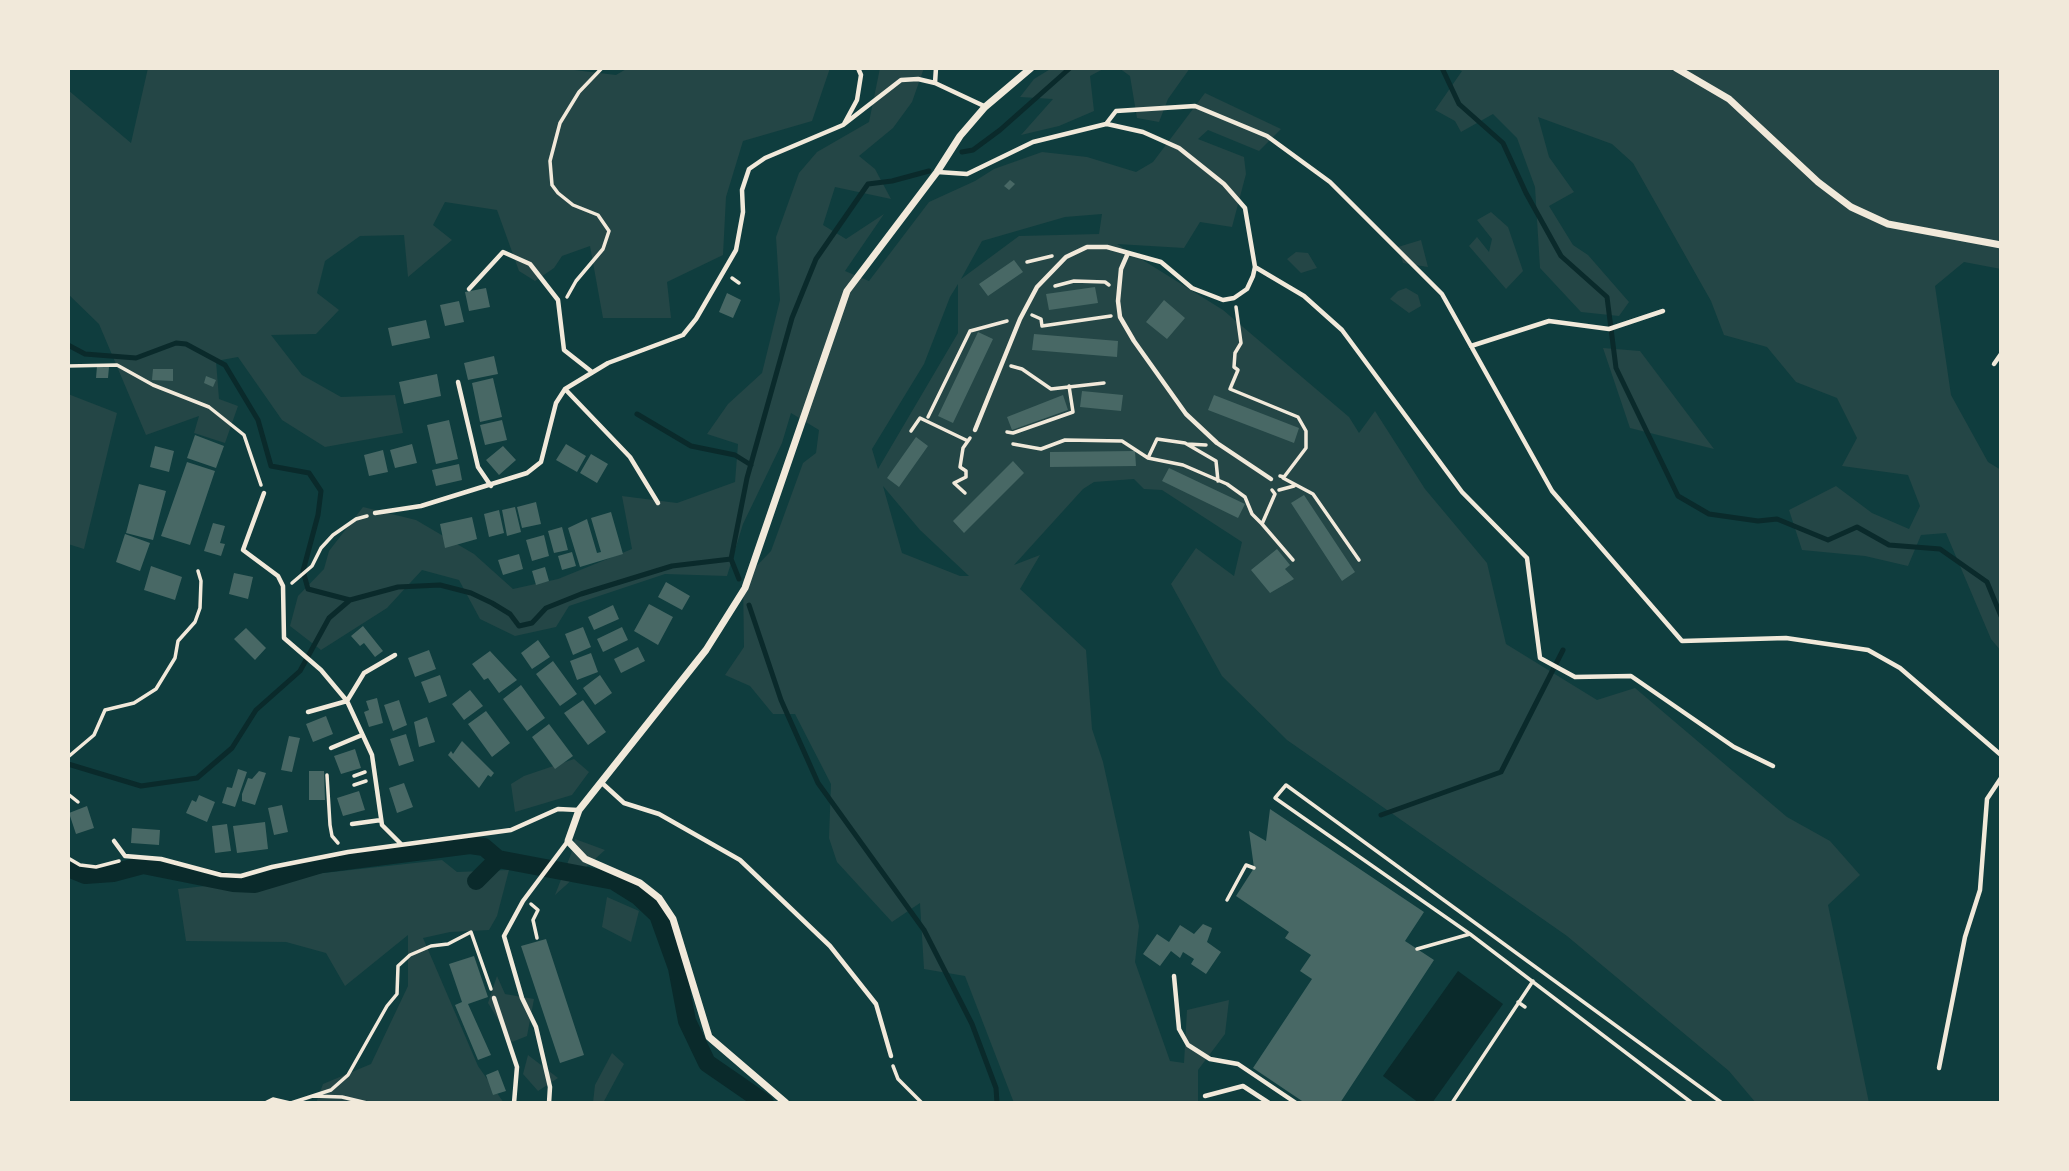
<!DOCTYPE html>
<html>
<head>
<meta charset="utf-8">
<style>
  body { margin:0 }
  #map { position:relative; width:2069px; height:1171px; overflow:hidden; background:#0f3d3e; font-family:"Fira Sans",sans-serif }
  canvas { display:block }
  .frame { position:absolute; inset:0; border:70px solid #f1e9da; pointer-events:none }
</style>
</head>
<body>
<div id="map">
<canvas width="2069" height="1171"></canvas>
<div class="frame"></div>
</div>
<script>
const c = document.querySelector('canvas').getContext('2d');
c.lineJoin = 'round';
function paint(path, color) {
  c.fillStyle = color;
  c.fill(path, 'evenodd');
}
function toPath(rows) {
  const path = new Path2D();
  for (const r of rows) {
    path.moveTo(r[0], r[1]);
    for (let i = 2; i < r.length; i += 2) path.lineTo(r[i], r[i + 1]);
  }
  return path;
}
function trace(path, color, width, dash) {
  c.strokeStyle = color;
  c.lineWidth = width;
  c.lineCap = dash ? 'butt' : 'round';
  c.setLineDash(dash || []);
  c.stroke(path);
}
const green = toPath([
  [148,68,558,68,616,75,628,68,830,68,812,121,743,141,726,197,723,255,667,282,671,318,603,318,590,246,562,256,554,268,535,281,519,271,497,210,445,202,433,225,452,240,408,277,404,235,360,236,325,261,317,293,339,310,316,334,271,335,302,375,341,397,395,395,403,433,325,447,282,420,238,357,216,361,219,399,238,406,225,443,194,433,199,416,146,435,99,324,68,294,68,90,131,143],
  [880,68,924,68,912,102,893,128,859,156,875,169,891,199,835,187,823,225,846,239,884,214,845,271,869,281,929,202,975,181,994,169,1042,152,1087,157,1136,172,1153,162,1205,93,1281,129,1259,151,1208,130,1198,139,1244,157,1246,174,1232,227,1200,222,1184,248,1117,244,1223,310,1349,417,1359,433,1375,411,1425,489,1487,563,1506,644,1597,700,1635,688,1787,817,1830,841,1860,875,1828,905,1869,1103,1756,1103,1729,1071,1567,936,1287,740,1222,676,1171,584,1196,548,1234,576,1242,542,1162,490,1144,489,1134,479,1094,482,1083,489,1014,565,1040,555,1020,589,1086,650,1092,729,1103,762,1139,926,1135,962,1170,1061,1184,1063,1187,1010,1229,1000,1225,1034,1198,1070,1198,1103,1014,1103,965,976,924,969,920,903,892,922,837,862,829,838,831,784,795,714,773,714,750,686,725,675,744,647,743,580,771,551,803,463,816,453,819,430,791,413,782,443,743,524,727,576,665,574,569,606,556,627,515,636,480,619,459,580,422,570,387,608,321,650,290,626,298,596,324,569,329,551,363,507,416,520,474,554,513,589,558,579,632,549,622,496,677,503,735,482,738,444,707,434,728,404,762,373,780,300,776,237,799,173,817,152,869,122],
  [1102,214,1099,234,1019,236,961,279,982,241,1065,217],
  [958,284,958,333,878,469,872,449,924,364,950,297],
  [883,486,920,530,969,576,960,576,902,553],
  [1052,68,1105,68,1090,76,1094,111,1059,126,1021,135,1053,99,1020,97,1034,79],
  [1119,68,1190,68,1168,99,1159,122,1137,118,1130,76],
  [1454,68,2001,68,2001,269,1964,262,1935,286,1951,395,1988,462,2001,470,2001,651,1991,639,1946,533,1921,535,1908,566,1865,556,1802,550,1789,510,1836,486,1872,513,1909,529,1920,506,1908,475,1842,466,1857,438,1837,398,1796,382,1767,347,1724,335,1711,301,1633,163,1612,144,1538,117,1549,157,1574,192,1549,206,1573,245,1588,255,1629,302,1619,316,1581,312,1540,268,1535,187,1517,138,1493,114,1461,132,1455,121,1435,110,1462,71],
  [1491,212,1508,227,1523,271,1506,289,1469,246,1477,237,1489,252,1492,239,1477,220],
  [1421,240,1428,267,1403,263,1398,247],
  [1296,252,1308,253,1317,268,1301,273,1287,259],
  [1406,288,1418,295,1421,306,1409,313,1390,299,1398,291],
  [1603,348,1640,351,1714,449,1630,428],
  [68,394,117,413,84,549,68,544],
  [574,759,589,772,572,795,515,812,511,784,524,776],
  [575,839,605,850,555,895,571,854],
  [442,860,457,872,509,870,497,916,489,930,450,932,423,938,478,1066,504,1103,316,1103,323,1084,371,1064,408,986,408,935,345,986,326,953,286,942,186,941,178,889],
  [607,897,639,911,631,942,602,927],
  [497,976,505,994,534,999,527,1036,512,1042,488,1003],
  [612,1053,624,1064,603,1103,593,1103,595,1085],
  [528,1055,558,1078,538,1091,523,1074]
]);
const water = toPath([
  [1458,971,1503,1004,1432,1103,1419,1103,1383,1076]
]);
const stream = toPath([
  [1442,68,1459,104,1503,143,1526,193,1561,256,1607,297,1616,368,1678,496,1709,514,1758,521,1777,519,1828,540,1857,527,1889,545,1940,549,1987,582,2001,616],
  [962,152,973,150,1000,130,1070,68],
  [68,345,85,354,136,358,176,343,186,344,225,365,258,420,271,466,309,473,321,491,318,515,303,571,308,589,350,600],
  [637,414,691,446,735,455,751,465],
  [739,579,731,559,747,478,792,318,816,259,868,184,892,181,929,171],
  [749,605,781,700,818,783,924,930,972,1024,996,1088,997,1103],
  [68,764,141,786,197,778,232,748,256,710,300,671,329,618,350,600,398,587,440,585,471,593,492,603,510,614,519,626,532,623,546,608,581,594,672,566,731,559],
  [1381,815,1501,772,1563,650]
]);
const canal = toPath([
  [68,868,85,875,113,873,143,865,233,883,255,884,322,864,470,845,484,847,498,859,614,881,638,896,658,915,677,968,687,1021,707,1063,765,1103],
  [476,881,498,859]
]);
const building = toPath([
  [1010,180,1015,184,1009,190,1004,186],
  [1014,260,1023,272,988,296,979,284],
  [1095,287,1098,303,1049,310,1046,294],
  [486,288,490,307,469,311,465,292],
  [727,293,741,300,733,318,719,312],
  [1164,300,1185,318,1167,339,1146,322],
  [459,301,464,322,445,326,440,305],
  [426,320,430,338,392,346,388,328],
  [978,332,993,339,953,423,938,416],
  [1034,334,1118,341,1117,357,1032,350],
  [494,356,498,374,468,380,464,363],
  [97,366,109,367,108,378,96,378],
  [153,369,173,369,173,381,152,380],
  [437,374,441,396,404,404,399,382],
  [206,376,216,380,213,387,204,383],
  [493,378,502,417,480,422,472,383],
  [1082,391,1123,395,1121,411,1080,407],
  [1063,395,1068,410,1012,430,1007,417],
  [1214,395,1299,428,1294,443,1208,410],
  [449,420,458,459,436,464,427,425],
  [502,420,507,440,485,445,480,425],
  [195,435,224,446,216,468,187,458],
  [916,437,928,446,899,487,887,478],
  [412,444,417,463,395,468,390,450],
  [566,444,586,456,577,472,556,460],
  [155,446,174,451,169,472,150,467],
  [503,446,516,460,499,475,486,460],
  [383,450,388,472,369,476,364,455],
  [1135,451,1136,466,1050,467,1050,452],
  [591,454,608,464,597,483,580,473],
  [1013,461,1024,473,964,533,953,521],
  [187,462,215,471,190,545,161,536],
  [459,464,462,480,436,486,432,470],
  [1169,468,1245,504,1238,518,1162,481],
  [139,484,166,491,153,540,126,533],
  [1304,495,1355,572,1342,581,1291,503],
  [536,502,541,524,522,528,517,507],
  [515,507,521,532,507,536,502,510],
  [499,510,504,533,489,537,484,514],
  [611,512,623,554,580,567,568,528,587,519,597,553,601,552,591,518],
  [472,517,477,539,445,548,440,524],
  [213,523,225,526,220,543,225,544,221,556,204,551],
  [562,527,568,550,554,553,548,531],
  [125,534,150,543,140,571,116,562],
  [544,535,549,556,532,561,526,540],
  [1277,549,1290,565,1285,569,1294,579,1270,593,1251,570],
  [572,552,576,566,562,570,558,556],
  [519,554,523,569,503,575,498,560],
  [151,566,182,577,175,600,144,590],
  [545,567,549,581,536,585,532,571],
  [234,573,253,577,248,599,229,594],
  [666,582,690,596,682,610,658,597],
  [649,604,673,617,658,645,634,631],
  [613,605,619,619,594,630,588,617],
  [363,626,383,651,375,657,364,643,360,646,351,636],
  [583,627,591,647,573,655,565,634],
  [622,627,628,640,603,652,597,639],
  [246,628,266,648,255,660,234,639],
  [538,640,550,657,532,669,521,653],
  [638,647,645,661,621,673,614,659],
  [429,650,436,669,415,677,408,658],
  [490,651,517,680,499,693,488,678,484,680,472,664],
  [591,653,598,672,577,680,570,661],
  [553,661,577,694,560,706,536,674],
  [440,675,447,696,429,703,421,682],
  [600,675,612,693,595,705,583,688],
  [521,685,545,718,527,731,503,699],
  [470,690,483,706,464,720,452,704],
  [377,698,383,723,369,727,364,712,369,710,366,701],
  [399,700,407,725,393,731,384,705],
  [583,700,606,732,588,745,564,713],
  [486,711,510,743,492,757,468,724],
  [326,716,333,734,313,742,306,724],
  [427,717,435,742,419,747,414,722],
  [549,724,573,756,555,769,532,737],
  [406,734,414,761,399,766,390,739],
  [289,736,300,738,292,772,281,770],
  [462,741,494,773,491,777,488,775,479,788,448,755,451,751,453,754],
  [355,749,361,768,341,774,334,756],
  [238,769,247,772,235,807,222,803,227,787,232,788],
  [259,771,266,773,255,805,242,801,242,794,248,778,252,779],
  [309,771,324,771,325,800,309,800],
  [404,783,413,807,397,813,389,788],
  [359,791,365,810,343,816,337,798],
  [199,795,215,802,207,822,186,813,192,800,196,802],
  [282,805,288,832,274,835,268,808],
  [87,806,94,828,76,834,69,813],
  [1270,809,1424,912,1405,941,1434,960,1340,1103,1305,1103,1253,1068,1312,979,1300,971,1311,955,1285,938,1289,932,1236,896,1254,868,1249,831,1266,841],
  [265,822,268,849,237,853,233,826],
  [227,824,231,851,215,853,212,826],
  [132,828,160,830,159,845,131,843],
  [1203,924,1212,928,1207,942,1221,952,1206,974,1191,964,1194,959,1183,952,1180,958,1171,951,1160,966,1143,954,1157,934,1169,942,1180,925,1194,934],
  [546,939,584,1055,560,1063,521,946],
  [474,956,488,997,468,1004,491,1055,478,1060,455,1005,462,1002,449,964],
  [498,1070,506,1091,493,1095,486,1075]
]);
const path = toPath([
  [1027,262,1052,256],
  [732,278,739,283],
  [1055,286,1074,281,1105,282,1109,285],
  [567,297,576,281,603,249,609,231,598,215,573,205,558,193,552,185,550,161,560,123,579,92,602,68],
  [1236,307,1241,343,1235,353,1234,367,1238,370,1230,389,1298,417,1306,431,1306,448,1284,477,1280,476],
  [1032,315,1041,319,1042,326,1111,316],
  [68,366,117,365,153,385,209,407,244,435,261,485],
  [1011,366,1022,369,1051,389,1104,383],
  [68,399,68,406],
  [928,417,970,331,1007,321],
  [911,431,920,418,968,441],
  [1007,432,1013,433,1073,412,1069,386],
  [1013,444,1041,449,1065,440,1122,441,1148,458,1183,465,1227,484,1245,497,1252,514,1262,524],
  [1187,444,1206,445],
  [1148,458,1157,439,1185,443,1216,461,1218,481],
  [1283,478,1313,494,1359,560],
  [1272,490,1275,494,1262,524,1293,560],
  [1279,490,1294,486],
  [965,493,954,483,966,477,966,471,960,467,963,448,970,438],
  [292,583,312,566,321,548,333,535,356,519,367,516],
  [68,757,94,735,105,710,134,703,156,689,175,658,178,641,195,622,200,608,201,581,198,571],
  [327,775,330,825,332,836,338,843],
  [354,776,365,772],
  [354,785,366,781],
  [68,794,78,802],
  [68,858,80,865,96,867,119,861],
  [1227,900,1246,865,1254,868],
  [531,904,538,910,533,920,537,938],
  [1417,949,1470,934],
  [1518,1002,1525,1007],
  [893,1066,898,1079,922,1103],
  [312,1096,342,1097,367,1103],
  [265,1103,273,1099,290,1103],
  [291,1103,331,1090,348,1075,387,1006,397,994,398,966,410,955,431,946,448,944,471,932,491,989],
  [1452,1103,1533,981],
  [1692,1103,1470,934,1275,798,1286,785,1722,1103]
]);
const service = toPath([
  [935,83,936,68],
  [844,124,857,100,861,75,858,68],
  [938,172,967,174,1033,142,1106,124,1116,111,1195,106,1267,136,1330,182,1442,294,1552,491,1682,641,1786,638,1868,650,1900,668,2001,755],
  [1128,253,1121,269,1118,301,1120,317,1134,341,1186,414,1217,443,1271,479],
  [1255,267,1304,296,1342,330,1462,492,1527,558,1540,658,1575,677,1631,676,1734,747,1773,766],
  [469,289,503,252,530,264,558,300,564,350,592,372],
  [1471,346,1549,321,1609,329,1663,311],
  [1994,364,2001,354],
  [458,382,478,467,491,486],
  [565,389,630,457,658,503],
  [975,430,1020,319,1037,287,1066,257,1087,247,1107,247,1161,262,1192,288,1223,300,1234,298,1247,289,1253,276,1255,267,1245,208,1224,184,1179,148,1143,132,1107,124],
  [264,493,243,550,278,576,283,586,284,638,321,670,347,701,372,755,382,825,401,844],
  [375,513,421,506,527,473,541,462,556,403,565,389,608,363,683,335,696,319,736,250,743,212,742,190,749,169,765,158,843,125,901,80,918,79,935,83,984,106],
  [308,712,347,701,364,673,395,655],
  [331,748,362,735],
  [602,783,624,803,659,814,740,860,830,946,876,1004,891,1056],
  [352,824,381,820],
  [114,841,125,856,161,859,221,875,241,876,272,867,348,852,511,830,558,809,578,810],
  [1174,976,1179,1029,1188,1045,1210,1059,1238,1064,1296,1103],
  [494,998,517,1067,514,1103],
  [1939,1068,1965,937,1980,890,1987,799,2001,778],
  [1205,1096,1243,1086,1269,1103],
  [549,1103,550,1087,536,1027,522,998,504,936,523,901,568,841]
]);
const minor = toPath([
  [1676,68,1729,99,1818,182,1851,207,1888,224,2001,245],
  [786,1103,709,1037,673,919,659,898,640,883,585,859,568,841,579,810,706,650,745,588,847,291,937,172,960,136,985,107,1031,68]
]);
paint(green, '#244646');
paint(water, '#0a2a2b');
trace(stream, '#0a2a2b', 5);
trace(canal, '#0a2a2b', 18);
paint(building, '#486865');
trace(path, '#f1e9da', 3.5);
trace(service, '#f1e9da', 4.5);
trace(minor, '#f1e9da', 7);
</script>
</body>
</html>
